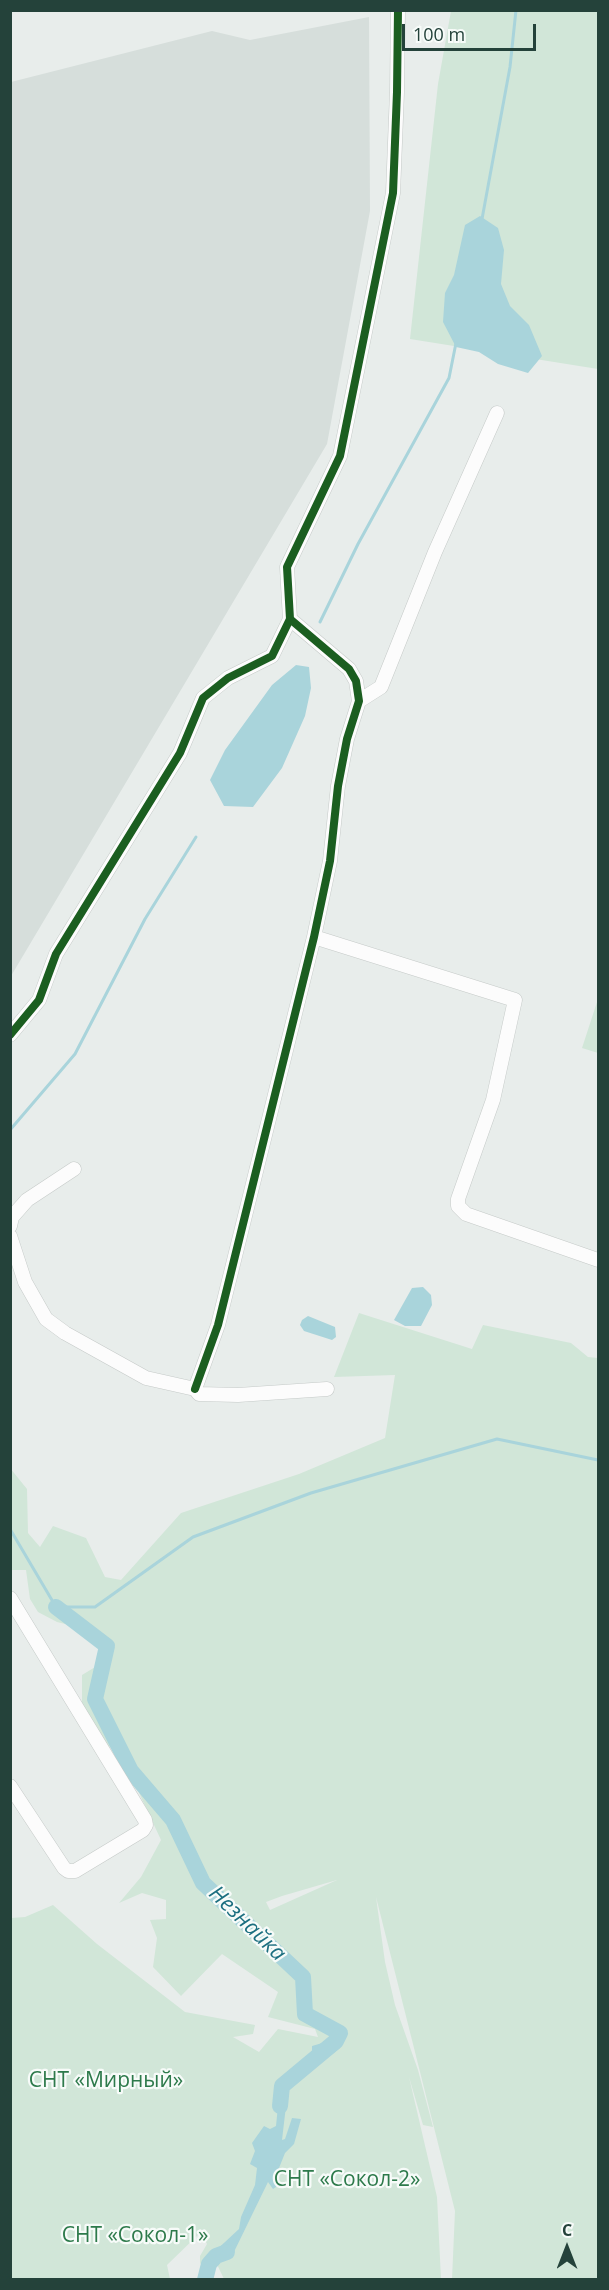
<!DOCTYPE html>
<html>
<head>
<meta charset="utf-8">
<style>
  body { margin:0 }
  #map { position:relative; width:609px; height:2290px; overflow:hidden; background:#e8edeb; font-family:"Open Sans",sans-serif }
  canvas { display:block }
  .frame { position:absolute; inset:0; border:12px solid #24423a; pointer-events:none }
  .north { position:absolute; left:537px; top:2218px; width:60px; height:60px; -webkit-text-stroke:4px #f7fbf9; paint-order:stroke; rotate:0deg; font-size:16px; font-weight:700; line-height:24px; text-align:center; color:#24423a }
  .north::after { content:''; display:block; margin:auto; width:21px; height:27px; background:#24423a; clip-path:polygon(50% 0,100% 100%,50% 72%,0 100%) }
  .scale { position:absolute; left:402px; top:24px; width:134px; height:27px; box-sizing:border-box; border:3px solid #24423a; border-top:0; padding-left:8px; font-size:18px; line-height:21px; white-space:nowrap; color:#24423a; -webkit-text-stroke:4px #f7fbf9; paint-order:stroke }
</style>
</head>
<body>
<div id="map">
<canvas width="609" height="2290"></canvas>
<div class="frame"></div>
<div class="north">С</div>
<div class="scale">100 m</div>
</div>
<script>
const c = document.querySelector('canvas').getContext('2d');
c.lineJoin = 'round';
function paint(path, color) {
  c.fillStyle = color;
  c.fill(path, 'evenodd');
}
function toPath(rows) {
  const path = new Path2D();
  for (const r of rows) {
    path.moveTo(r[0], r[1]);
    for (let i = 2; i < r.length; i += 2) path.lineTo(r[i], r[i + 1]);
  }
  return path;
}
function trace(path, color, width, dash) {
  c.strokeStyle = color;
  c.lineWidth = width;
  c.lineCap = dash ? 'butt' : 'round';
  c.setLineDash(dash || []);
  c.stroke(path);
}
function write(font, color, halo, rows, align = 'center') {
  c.font = font + ' "Open Sans",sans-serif';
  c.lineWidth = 4.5;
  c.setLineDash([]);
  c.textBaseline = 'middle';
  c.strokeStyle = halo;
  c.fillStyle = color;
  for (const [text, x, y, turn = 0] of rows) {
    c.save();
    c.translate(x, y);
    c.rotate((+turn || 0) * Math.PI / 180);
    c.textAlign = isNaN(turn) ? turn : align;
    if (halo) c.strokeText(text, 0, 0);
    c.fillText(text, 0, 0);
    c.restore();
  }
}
const built = toPath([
  [369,17,370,211,327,444,11,976,11,82,212,31,250,40]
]);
const green = toPath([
  [451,11,598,11,598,369,410,339,438,84],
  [598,999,598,1053,582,1048],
  [359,1313,472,1349,483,1325,571,1343,588,1357,598,1358,598,2279,452,2279,455,2211,376,1897,385,1962,395,2005,418,2070,433,2127,423,2125,409,2077,437,2197,441,2279,224,2279,212,2254,200,2264,200,2256,207,2244,201,2232,167,2265,170,2279,11,2279,11,1918,25,1917,53,1905,97,1944,185,2012,255,2025,253,2034,233,2037,259,2052,278,2029,318,2037,315,2029,268,2017,278,1992,222,1954,181,1996,153,1967,157,1938,150,1920,166,1919,166,1900,142,1893,119,1903,141,1877,161,1840,121,1754,97,1739,82,1712,82,1675,110,1658,77,1627,57,1622,38,1612,30,1599,26,1570,11,1570,10,1468,27,1489,28,1533,40,1547,53,1526,86,1538,105,1577,121,1580,181,1513,299,1474,385,1438,395,1375,334,1377],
  [337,1880,270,1910,266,1902,282,1896]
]);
const water = toPath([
  [480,216,498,228,504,250,501,284,510,306,529,325,542,356,528,373,498,364,479,352,456,347,443,322,445,293,454,275,465,225],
  [296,665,309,667,311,688,305,716,282,768,253,807,224,806,210,780,225,750,272,685],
  [423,1287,431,1295,432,1305,421,1326,405,1326,394,1320,412,1288],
  [308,1316,335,1327,336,1337,332,1340,304,1331,300,1325,302,1320],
  [336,2039,342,2041,340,2048,331,2055,324,2054,317,2058,306,2067,303,2064,312,2056,312,2046],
  [280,2086,285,2086,286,2106,282,2140,285,2139,292,2118,301,2119,294,2144,285,2153,277,2173,279,2185,273,2189,268,2182,231,2258,222,2257,211,2266,207,2262,211,2255,239,2229,241,2217,255,2185,257,2168,250,2164,255,2151,252,2143,264,2126,270,2129,276,2126]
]);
const stream = toPath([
  [482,219,510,67,516,10],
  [320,622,358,544,449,378,456,343],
  [10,1130,75,1054,145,919,196,837],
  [10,1529,56,1607,95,1607,193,1537,311,1493,497,1439,598,1460]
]);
const river = toPath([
  [56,1607,107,1646,95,1699,131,1771,173,1820,203,1883,303,1977,305,2014,340,2033,336,2041,282,2086,280,2106],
  [205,2280,209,2264,216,2256,227,2252]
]);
const minor = toPath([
  [359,701,381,687,435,552,497,413],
  [314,937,515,1000,493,1100,458,1199,458,1206,466,1214,598,1260],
  [10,1035,39,1000,56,954,180,753,203,698,228,678,272,656,290,619,287,567,340,456,393,193,397,92,398,10],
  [10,1226,12,1217,27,1200,74,1169],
  [10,1236,25,1282,46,1319,65,1333,146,1378,195,1389,199,1394,238,1395,327,1389],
  [195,1389,218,1325,314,937,330,861,338,786,347,739,359,701,356,681,349,669,290,619],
  [10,1598,145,1820,146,1825,143,1830,75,1871,68,1871,64,1868,10,1786]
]);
const cycleway = toPath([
  [10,1035,39,1000,56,954,180,753,203,698,228,678,272,656,290,619,287,567,340,456,393,193,397,92,398,10],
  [195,1389,218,1325,314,937,330,861,338,786,347,739,359,701,356,681,349,669,290,619]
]);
const parkNames = [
  ["СНТ «Мирный»",106,2081],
  ["СНТ «Сокол-2»",347,2180],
  ["СНТ «Сокол-1»",135,2236]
];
const waterNames = [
  ["Незнайка",247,1924,44]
];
paint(built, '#d6dedb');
paint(green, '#d1e6d8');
paint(water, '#a9d4db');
trace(stream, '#a9d4db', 3);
trace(river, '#a9d4db', 16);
trace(minor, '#c5cac8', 15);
trace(minor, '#fcfcfc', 14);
trace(cycleway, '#1b5e20', 8);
write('21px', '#2d7a4b', '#f7fbf9', parkNames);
write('italic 22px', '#1c6f80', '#f7fbf9', waterNames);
</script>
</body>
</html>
